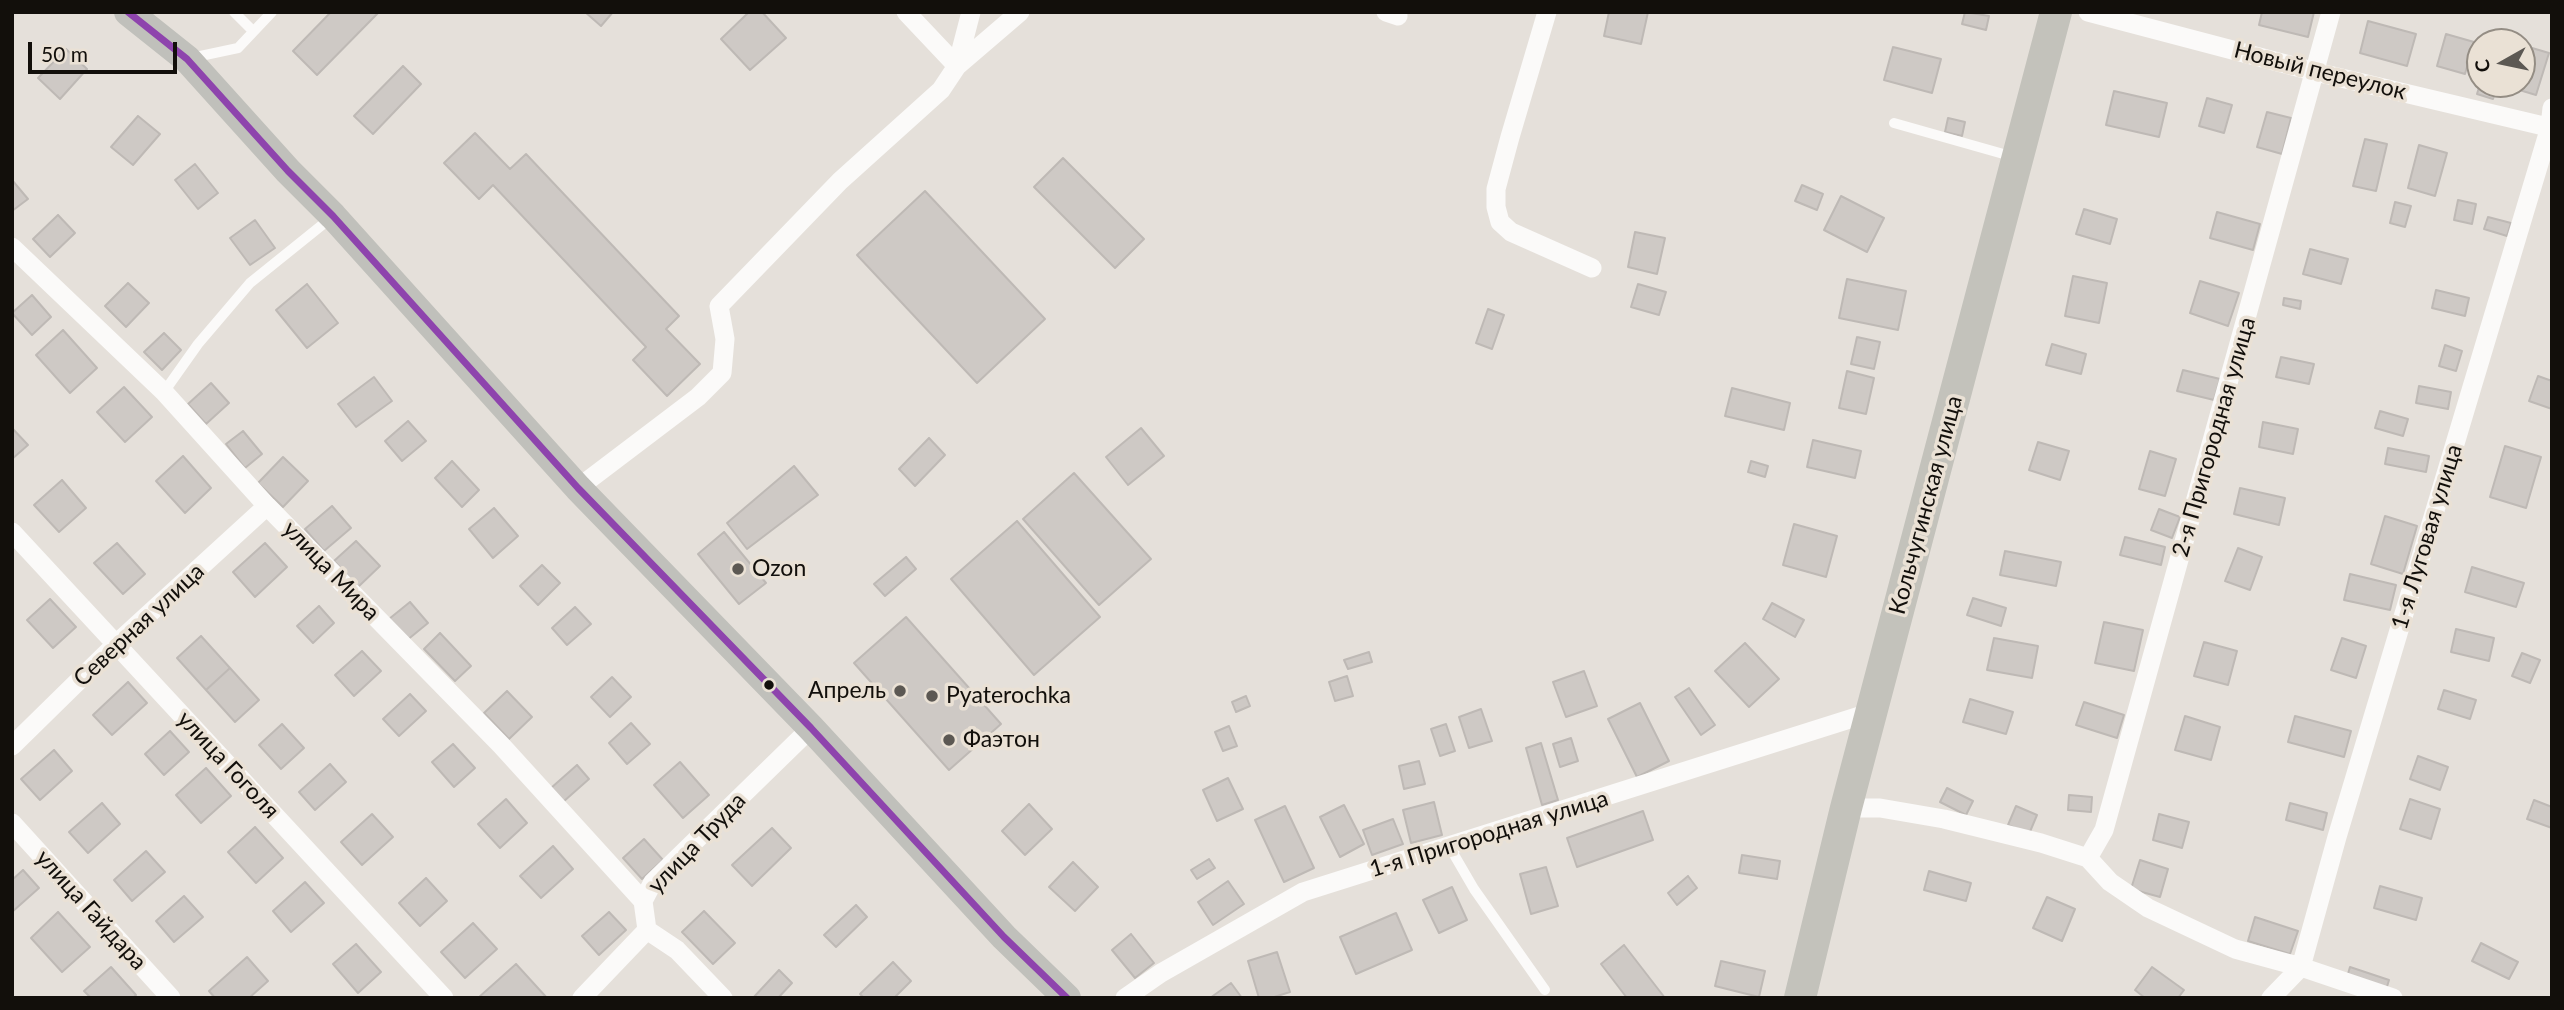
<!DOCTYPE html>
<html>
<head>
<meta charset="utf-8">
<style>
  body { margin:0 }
  #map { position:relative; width:2564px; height:1010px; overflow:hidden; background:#e5e0da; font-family:Lato,sans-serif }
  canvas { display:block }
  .frame { position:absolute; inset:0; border:14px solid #120f0b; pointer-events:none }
  .north { position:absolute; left:2466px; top:28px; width:70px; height:70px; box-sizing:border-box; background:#eae1d5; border:2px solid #948d84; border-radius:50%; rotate:261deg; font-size:19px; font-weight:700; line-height:28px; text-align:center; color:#120f0b }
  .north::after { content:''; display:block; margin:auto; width:24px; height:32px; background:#5c5853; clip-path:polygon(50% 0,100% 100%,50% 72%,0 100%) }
  .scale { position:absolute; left:28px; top:42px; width:149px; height:32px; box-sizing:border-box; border:4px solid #120f0b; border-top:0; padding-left:9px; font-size:21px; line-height:24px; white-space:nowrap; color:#120f0b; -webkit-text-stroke:5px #eae1d5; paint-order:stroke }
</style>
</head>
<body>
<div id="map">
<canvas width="2564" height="1010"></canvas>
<div class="frame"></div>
<div class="north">С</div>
<div class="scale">50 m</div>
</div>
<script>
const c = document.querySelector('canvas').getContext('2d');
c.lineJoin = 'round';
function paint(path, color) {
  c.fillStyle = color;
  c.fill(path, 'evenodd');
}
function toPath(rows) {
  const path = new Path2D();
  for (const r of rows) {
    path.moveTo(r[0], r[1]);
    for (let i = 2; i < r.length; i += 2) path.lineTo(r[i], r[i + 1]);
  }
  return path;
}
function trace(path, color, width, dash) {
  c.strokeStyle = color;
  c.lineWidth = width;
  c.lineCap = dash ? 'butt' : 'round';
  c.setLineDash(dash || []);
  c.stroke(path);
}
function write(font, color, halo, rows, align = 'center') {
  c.font = font + ' Lato,sans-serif';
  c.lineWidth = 7;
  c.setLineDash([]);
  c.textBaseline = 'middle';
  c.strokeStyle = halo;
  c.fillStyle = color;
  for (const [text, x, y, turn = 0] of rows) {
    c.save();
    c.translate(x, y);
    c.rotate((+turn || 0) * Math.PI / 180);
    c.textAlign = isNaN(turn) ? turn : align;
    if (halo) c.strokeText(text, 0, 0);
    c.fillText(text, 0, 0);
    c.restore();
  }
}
const building = toPath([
  [331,12,379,12,317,75,293,51,331,12],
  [585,12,613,12,601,26,585,12],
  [749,12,762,12,786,38,750,70,721,39,749,12],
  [1609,12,1648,12,1641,44,1604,36,1609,12],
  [1965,12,1989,16,1986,30,1962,24,1965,12],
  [2262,12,2314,12,2308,37,2259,25,2262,12],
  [2368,21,2416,34,2407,66,2360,53,2368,21],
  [2446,34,2474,42,2465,74,2437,66,2446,34],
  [2522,45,2549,53,2536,95,2506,86,2522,84,2522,45],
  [1893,47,1941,59,1932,93,1884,80,1893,47],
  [66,49,87,69,60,99,38,78,66,49],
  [403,66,421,84,373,134,354,116,403,66],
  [2480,84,2498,84,2493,99,2477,94,2480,84],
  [2114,91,2167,103,2159,137,2106,125,2114,91],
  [2207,98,2232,105,2224,133,2199,126,2207,98],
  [2267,112,2291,118,2282,154,2257,147,2267,112],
  [138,116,160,134,133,165,111,147,138,116],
  [1948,118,1965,122,1962,136,1945,132,1948,118],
  [475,133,510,169,526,154,679,316,666,329,700,364,667,396,633,360,646,347,493,185,479,199,444,163,475,133],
  [2365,139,2387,144,2376,191,2353,186,2365,139],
  [2419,145,2447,153,2435,196,2408,188,2419,145],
  [1063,158,1144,239,1115,268,1034,187,1063,158],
  [195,164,218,193,198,209,175,180,195,164],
  [12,180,28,199,12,211,12,180],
  [1802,185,1823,194,1817,210,1795,201,1802,185],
  [925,191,1045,319,977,383,857,255,925,191],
  [1841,196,1884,218,1867,252,1824,230,1841,196],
  [2458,200,2476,204,2472,224,2454,220,2458,200],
  [2395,202,2411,206,2405,227,2390,223,2395,202],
  [2084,209,2117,219,2110,244,2076,234,2084,209],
  [2217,212,2260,224,2253,250,2210,238,2217,212],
  [58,215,75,233,50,257,33,239,58,215],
  [2488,217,2511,223,2507,236,2484,229,2488,217],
  [255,220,275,248,250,265,230,238,255,220],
  [1635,232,1665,238,1657,274,1628,267,1635,232],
  [2310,249,2348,259,2341,284,2303,274,2310,249],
  [2073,276,2107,283,2099,323,2065,316,2073,276],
  [1847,279,1906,291,1898,330,1839,318,1847,279],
  [2200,281,2239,293,2228,326,2190,313,2200,281],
  [128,283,149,303,126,327,105,306,128,283],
  [307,284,338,323,307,348,276,310,307,284],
  [1638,284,1666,292,1659,315,1631,307,1638,284],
  [2436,290,2469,298,2465,316,2432,308,2436,290],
  [32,295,51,317,32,335,12,313,32,295],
  [2284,298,2301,301,2300,309,2283,305,2284,298],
  [1488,309,1504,315,1492,349,1476,343,1488,309],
  [63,330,97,368,70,393,36,355,63,330],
  [164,333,181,350,162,370,144,352,164,333],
  [1857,337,1880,342,1874,369,1851,364,1857,337],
  [2052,344,2086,354,2081,374,2046,365,2052,344],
  [2445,345,2462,351,2456,371,2439,366,2445,345],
  [2281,357,2314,364,2309,384,2276,377,2281,357],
  [2183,370,2220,379,2214,400,2177,391,2183,370],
  [1847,371,1874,378,1866,414,1839,408,1847,371],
  [2538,376,2552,381,2552,409,2529,401,2538,376],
  [374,377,392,401,356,427,338,404,374,377],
  [211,383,229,403,206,424,188,404,211,383],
  [2419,386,2451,392,2448,409,2416,403,2419,386],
  [124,387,152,417,125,442,97,412,124,387],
  [1732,388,1790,403,1784,430,1725,416,1732,388],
  [2380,411,2408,419,2403,436,2375,428,2380,411],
  [408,421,426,441,402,461,385,441,408,421],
  [2263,422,2298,429,2293,454,2259,447,2263,422],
  [12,428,28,445,12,459,12,428],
  [1141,428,1164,456,1128,485,1106,457,1141,428],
  [243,431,262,454,245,468,226,444,243,431],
  [929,438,945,455,915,486,899,469,929,438],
  [1813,440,1861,451,1855,478,1807,467,1813,440],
  [2038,442,2069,451,2060,480,2029,470,2038,442],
  [2505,446,2541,457,2526,508,2490,497,2505,446],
  [2388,448,2429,456,2426,472,2385,464,2388,448],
  [2150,451,2176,459,2165,496,2139,489,2150,451],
  [183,456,211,488,185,513,156,481,183,456],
  [283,457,308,481,283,507,258,483,283,457],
  [452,461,479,490,462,507,435,478,452,461],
  [1751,461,1768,466,1765,477,1748,472,1751,461],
  [794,466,818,495,747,549,727,523,794,466],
  [1074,473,1151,559,1099,605,1023,519,1074,473],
  [62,480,86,508,59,532,34,505,62,480],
  [2240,488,2285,498,2279,525,2234,514,2240,488],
  [332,506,351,528,324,551,305,529,332,506],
  [494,508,518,536,493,558,469,529,494,508],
  [2159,509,2180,517,2172,538,2151,530,2159,509],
  [2385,516,2417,526,2403,574,2371,564,2385,516],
  [1017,521,1100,617,1034,675,951,579,1017,521],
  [1794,524,1837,536,1826,577,1783,565,1794,524],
  [724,532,766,583,739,604,698,554,724,532],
  [2125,537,2165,547,2161,565,2120,555,2125,537],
  [356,541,380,566,358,587,334,561,356,541],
  [117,543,145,574,123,594,94,563,117,543],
  [265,543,287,567,255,597,233,572,265,543],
  [2238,548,2262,557,2250,590,2225,581,2238,548],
  [2005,551,2061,562,2056,586,2000,575,2005,551],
  [906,557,916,569,885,596,874,584,906,557],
  [542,565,560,583,538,605,520,586,542,565],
  [2472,567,2524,583,2516,607,2465,592,2472,567],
  [2350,574,2396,585,2390,610,2344,600,2350,574],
  [1973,598,2006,608,2001,626,1967,615,1973,598],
  [50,599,76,627,53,648,27,620,50,599],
  [410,602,428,623,406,641,389,619,410,602],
  [1772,603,1804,620,1795,637,1763,619,1772,603],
  [319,606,334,623,313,643,297,626,319,606],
  [575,607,591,624,567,645,552,628,575,607],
  [906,617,1001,724,949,770,854,663,906,617],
  [2104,622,2143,630,2134,671,2095,663,2104,622],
  [2456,629,2494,638,2489,661,2451,652,2456,629],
  [440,633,471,666,455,681,424,649,440,633],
  [201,636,230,668,206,690,177,658,201,636],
  [1994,638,2038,646,2032,678,1987,670,1994,638],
  [2342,638,2366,646,2356,678,2331,670,2342,638],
  [2204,642,2237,651,2228,685,2194,676,2204,642],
  [1745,643,1779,679,1749,707,1715,671,1745,643],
  [362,651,381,671,354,696,335,675,362,651],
  [1369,652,1372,662,1348,669,1344,660,1369,652],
  [2522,653,2540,660,2530,683,2512,676,2522,653],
  [230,668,259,700,235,722,206,690,230,668],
  [1584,671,1597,706,1566,717,1553,682,1584,671],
  [1347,676,1353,696,1335,701,1329,682,1347,676],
  [612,677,631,697,610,717,591,697,612,677],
  [128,682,147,703,112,735,93,715,128,682],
  [1689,688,1715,725,1701,735,1675,697,1689,688],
  [2444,690,2476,700,2470,719,2438,709,2444,690],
  [507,691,532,717,509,739,484,713,507,691],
  [410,694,426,711,399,736,383,719,410,694],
  [1246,696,1250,706,1236,712,1232,702,1246,696],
  [1970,699,2013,712,2006,734,1963,722,1970,699],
  [2084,702,2124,715,2117,738,2076,725,2084,702],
  [1640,703,1669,761,1637,777,1608,719,1640,703],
  [1481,709,1492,741,1469,748,1459,717,1481,709],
  [2185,716,2220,727,2211,760,2175,750,2185,716],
  [2295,716,2351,731,2344,757,2288,742,2295,716],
  [631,723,650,744,627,764,609,743,631,723],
  [282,724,304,748,281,769,259,745,282,724],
  [1446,724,1455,751,1440,756,1431,729,1446,724],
  [1229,726,1237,746,1223,751,1215,732,1229,726],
  [170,731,189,752,164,775,145,754,170,731],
  [1571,738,1578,761,1560,767,1553,744,1571,738],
  [1541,743,1558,800,1542,805,1526,748,1541,743],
  [453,744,475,768,454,787,432,762,453,744],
  [54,750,72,771,40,800,21,779,54,750],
  [2418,756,2448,767,2440,790,2410,779,2418,756],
  [1419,761,1425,784,1404,789,1399,766,1419,761],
  [680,762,709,795,683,818,654,785,680,762],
  [330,764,346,782,315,810,299,792,330,764],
  [577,765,589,779,563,802,551,788,577,765],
  [206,768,231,796,201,823,176,795,206,768],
  [1228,778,1243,809,1217,821,1203,790,1228,778],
  [1947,788,1973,801,1966,815,1940,802,1947,788],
  [2069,795,2092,797,2091,812,2068,810,2069,795],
  [506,799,527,823,500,848,478,824,506,799],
  [2410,799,2440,809,2431,839,2400,829,2410,799],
  [2534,800,2552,807,2552,828,2527,819,2534,800],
  [1434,802,1442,835,1411,843,1403,810,1434,802],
  [102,803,120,824,88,853,69,832,102,803],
  [2290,803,2327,813,2323,830,2286,820,2290,803],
  [1029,804,1052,829,1025,855,1002,831,1029,804],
  [1344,805,1364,844,1340,857,1320,817,1344,805],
  [1285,806,1314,868,1284,882,1255,820,1285,806],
  [2016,806,2037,815,2029,834,2008,825,2016,806],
  [1643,811,1653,840,1577,867,1567,838,1643,811],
  [372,814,393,837,362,865,341,842,372,814],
  [2159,814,2189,822,2182,848,2153,840,2159,814],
  [1393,819,1403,844,1372,855,1363,830,1393,819],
  [255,827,283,858,256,883,228,852,255,827],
  [772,828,791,848,752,886,732,865,772,828],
  [644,839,663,860,642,879,623,858,644,839],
  [553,846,573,869,541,898,520,876,553,846],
  [146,851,165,872,132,901,114,880,146,851],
  [1742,855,1780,861,1777,879,1739,873,1742,855],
  [1209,859,1215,868,1197,879,1191,870,1209,859],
  [2140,860,2168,869,2160,897,2131,889,2140,860],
  [1073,862,1098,887,1075,911,1049,887,1073,862],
  [1546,867,1558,906,1531,914,1520,874,1546,867],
  [23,870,39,888,12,912,12,880,23,870],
  [1929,871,1971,883,1966,901,1924,890,1929,871],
  [1688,876,1697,888,1677,905,1668,893,1688,876],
  [426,878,447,901,420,926,399,903,426,878],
  [1228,881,1244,904,1213,925,1198,902,1228,881],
  [305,882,324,903,291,932,273,911,305,882],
  [2380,886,2422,898,2416,920,2374,908,2380,886],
  [1452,887,1467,920,1439,933,1423,900,1452,887],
  [184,896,203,917,174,942,156,921,184,896],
  [2047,897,2075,909,2062,941,2033,928,2047,897],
  [856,905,867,917,836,947,824,935,856,905],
  [704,911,735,943,713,964,682,932,704,911],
  [58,912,90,947,62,972,31,938,58,912],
  [609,912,626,930,599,955,582,936,609,912],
  [1396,913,1412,950,1356,974,1340,937,1396,913],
  [2255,917,2298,931,2290,954,2248,941,2255,917],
  [473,923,497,949,465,978,441,952,473,923],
  [1131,934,1154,963,1135,978,1112,950,1131,934],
  [2481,943,2518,962,2509,979,2472,961,2481,943],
  [356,944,381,972,358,993,333,964,356,944],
  [1624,945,1665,998,1627,998,1601,964,1624,945],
  [1277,952,1290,992,1271,998,1259,998,1248,961,1277,952],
  [247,957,268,981,249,998,215,998,209,991,247,957],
  [1721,961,1765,971,1759,997,1715,986,1721,961],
  [893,962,911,981,894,998,864,998,860,994,893,962],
  [516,964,547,998,478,998,516,964],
  [111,967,136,995,133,998,91,998,84,991,111,967],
  [2152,967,2184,990,2178,998,2145,998,2135,990,2152,967],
  [2350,967,2389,980,2386,990,2347,977,2350,967],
  [779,970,792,983,778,998,753,998,779,970],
  [1231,983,1242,998,1210,998,1231,983]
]);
const lane = toPath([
  [234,12,253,31],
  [191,58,238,48,272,12],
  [1894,123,2014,157],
  [164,392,198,344,250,283,332,217],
  [1449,846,1474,889,1545,990]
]);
const street = toPath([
  [906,12,957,66,1020,12],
  [1386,12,1398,16],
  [1547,12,1510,137,1496,189,1496,207,1500,222,1511,232,1592,268],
  [2088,12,2316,72,2552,128],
  [12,247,164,392,267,506,501,745,643,901],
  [578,488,698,397,722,373,725,339,719,306,840,181,941,90,957,66,971,12],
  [12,532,444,998],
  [12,746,116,644,267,506],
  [1846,808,1880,808,1944,819,2041,843,2088,858,2110,882,2148,908,2235,949,2301,967,2393,998],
  [12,823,171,998],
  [2088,858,2104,830,2331,12],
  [647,930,677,950,723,998],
  [582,998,647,930,643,901,653,882,811,728],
  [1125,998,1161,973,1303,892,1872,712],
  [2271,998,2301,967,2337,837,2550,127,2552,108]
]);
const secondary = toPath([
  [128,12,187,59,288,171,333,216,578,488,811,728,1004,937,1067,998]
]);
const primary = toPath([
  [1800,998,1846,808,2056,12]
]);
const bus1 = toPath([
  [128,12,187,59,288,171,333,216,578,488,811,728,1004,937,1067,998]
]);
const markers = [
  [738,569,7,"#5c5853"],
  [769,685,6,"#120f0b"],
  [900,691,7,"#5c5853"],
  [932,696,7,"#5c5853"],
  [949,740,7,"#5c5853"]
];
const streetNames = [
  ["Новый переулок",2320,71,14],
  ["2-я Пригородная улица",2214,437,-74],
  ["Кольчугинская улица",1926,505,-75],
  ["1-я Луговая улица",2427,537,-73],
  ["улица Мира",331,571,46],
  ["Северная улица",139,625,-43],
  ["улица Гоголя",228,765,47],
  ["1-я Пригородная улица",1489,834,-17],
  ["улица Труда",697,843,-46],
  ["улица Гайдара",91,910,48]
];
const poiNames = [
  ["Ozon",752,569],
  ["Апрель",886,691,"right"],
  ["Pyaterochka",946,696],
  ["Фаэтон",963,740]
];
paint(building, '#cec9c5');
trace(building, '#beb9b5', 2);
trace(lane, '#fbfaf9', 10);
trace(street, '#fbfaf9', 19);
trace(secondary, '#c0c0bb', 28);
trace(primary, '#c3c2bb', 32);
trace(bus1, '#8e44ad', 7);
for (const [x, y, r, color] of markers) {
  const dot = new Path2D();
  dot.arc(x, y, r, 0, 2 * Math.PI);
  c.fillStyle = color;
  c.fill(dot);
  trace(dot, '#eae1d5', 2.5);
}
write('23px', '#120f0b', '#eae1d5', streetNames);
write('23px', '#120f0b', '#eae1d5', poiNames, 'left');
</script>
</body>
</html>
